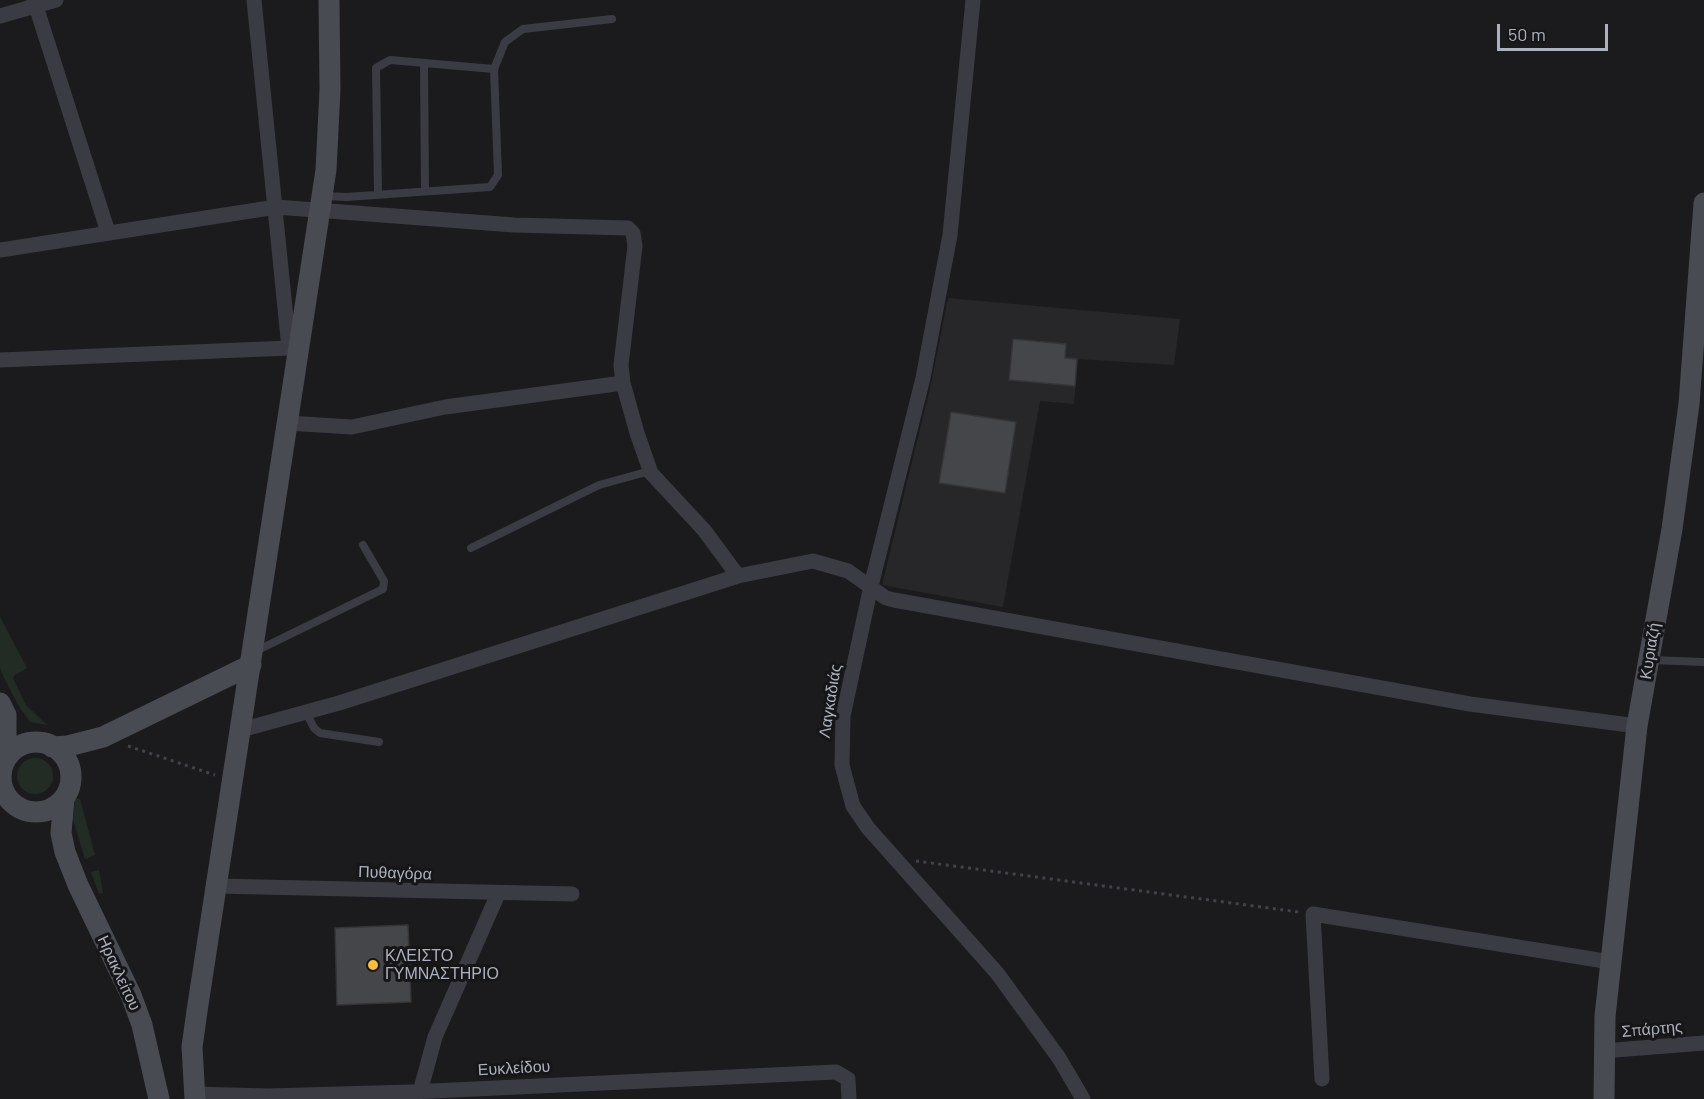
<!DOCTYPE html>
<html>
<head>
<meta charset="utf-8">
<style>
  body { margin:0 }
  #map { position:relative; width:1704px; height:1099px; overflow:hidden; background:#1b1b1d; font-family:Barlow,sans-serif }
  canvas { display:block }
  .scale { position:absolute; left:1497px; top:24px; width:111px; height:27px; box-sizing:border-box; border:3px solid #adb1bd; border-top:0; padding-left:8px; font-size:18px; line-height:21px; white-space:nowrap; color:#adb1bd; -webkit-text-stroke:4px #161618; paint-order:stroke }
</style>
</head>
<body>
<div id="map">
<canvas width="1704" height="1099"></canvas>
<div class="scale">50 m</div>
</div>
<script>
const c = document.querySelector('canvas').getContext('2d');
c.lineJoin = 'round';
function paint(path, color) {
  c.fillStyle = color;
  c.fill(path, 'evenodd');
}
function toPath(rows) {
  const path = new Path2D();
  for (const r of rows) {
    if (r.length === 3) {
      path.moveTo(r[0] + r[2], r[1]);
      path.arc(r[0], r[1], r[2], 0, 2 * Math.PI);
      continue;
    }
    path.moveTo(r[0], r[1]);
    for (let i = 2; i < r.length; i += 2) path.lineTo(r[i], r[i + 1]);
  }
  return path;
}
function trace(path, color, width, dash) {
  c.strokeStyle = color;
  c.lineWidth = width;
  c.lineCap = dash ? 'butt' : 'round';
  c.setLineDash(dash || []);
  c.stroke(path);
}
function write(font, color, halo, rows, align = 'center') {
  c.font = font + ' Barlow,sans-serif';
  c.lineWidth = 6;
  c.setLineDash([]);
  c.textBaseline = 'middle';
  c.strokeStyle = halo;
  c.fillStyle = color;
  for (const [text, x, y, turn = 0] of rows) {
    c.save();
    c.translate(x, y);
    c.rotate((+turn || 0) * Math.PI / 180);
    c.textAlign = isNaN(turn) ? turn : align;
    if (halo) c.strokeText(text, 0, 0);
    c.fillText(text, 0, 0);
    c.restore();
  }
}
const built = toPath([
  [948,298,1180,319,1174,365,1078,359,1074,404,1040,401,1003,607,882,585,931,384]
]);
const green = toPath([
  [0,617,27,668,15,675,13,678,26,705,47,725,30,722,20,708,4,678,0,667],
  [35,776,18],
  [75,798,80,799,95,855,85,859,73,819],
  [99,870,103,893,99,894,91,872]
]);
const building = toPath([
  [1013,339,1066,344,1065,358,1077,359,1075,386,1009,380,1013,339],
  [951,412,1016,422,1005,493,939,483,951,412],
  [408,925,411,1002,337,1005,335,928,408,925]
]);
const path = toPath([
  [128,746,215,775],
  [916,861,1299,912]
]);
const lane = toPath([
  [424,63,425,191],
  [378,193,376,68,390,60,494,69],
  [324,196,346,197,490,187,498,175,494,69,505,42,523,29,612,19],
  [471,548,599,485,650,471],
  [256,651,383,589,384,581,363,545],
  [1650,660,1704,662],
  [306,712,314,728,320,733,379,742]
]);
const street = toPath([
  [34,0,108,232],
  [254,0,289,348,299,348],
  [973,0,950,235,923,378,871,586,843,716,842,765,853,806,868,828,997,973,1059,1058,1083,1099],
  [0,16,56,0],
  [0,250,276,207,514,225,628,228,633,233,635,246,621,365,623,383,637,433,651,473,704,530,738,576],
  [0,360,289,348],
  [287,423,352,427,445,407,623,383],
  [241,730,339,703,738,576,813,561,848,571,886,598,894,600,1470,704,1637,726],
  [216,886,572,894],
  [1603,1051,1704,1043],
  [1322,1079,1313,914,1611,962],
  [420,1092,435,1037,498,894],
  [194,1094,268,1096,411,1092,836,1072,848,1079,849,1099]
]);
const secondary = toPath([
  [0,703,6,715,6,759],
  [36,777,35],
  [52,747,68,746,103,737,251,665],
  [64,798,61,833,65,852,78,885,131,995,142,1025,159,1099],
  [195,1099,192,1047,197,1011,326,170,330,90,329,0],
  [1604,1099,1605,1016,1637,726,1672,529,1689,404,1704,203]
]);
const markers = [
  [373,965,6,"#fcbd34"]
];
const streetNames = [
  ["Κυριαζή",1650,651,-81],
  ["Λαγκαδιάς",830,701,-81],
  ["Πυθαγόρα",395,873,2],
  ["Ηρακλείτου",119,973,65],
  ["Σπάρτης",1652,1029,-5],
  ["Ευκλείδου",514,1068,-3]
];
const poiNames = [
  ["ΚΛΕΙΣΤΟ",385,956],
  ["ΓΥΜΝΑΣΤΗΡΙΟ",385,974]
];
paint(built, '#27272a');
paint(green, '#222c24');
paint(building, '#45464a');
trace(building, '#353539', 1.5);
trace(path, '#41434a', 3, [3, 4.5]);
trace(lane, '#3b3c43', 8);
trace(street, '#3b3c43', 15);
trace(secondary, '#494b53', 21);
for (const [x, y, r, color] of markers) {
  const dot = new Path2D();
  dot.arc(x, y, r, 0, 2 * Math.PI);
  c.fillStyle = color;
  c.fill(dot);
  trace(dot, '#161618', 2);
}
write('16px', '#adb1bd', '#161618', streetNames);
write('16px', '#adb1bd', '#161618', poiNames, 'left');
</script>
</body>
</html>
